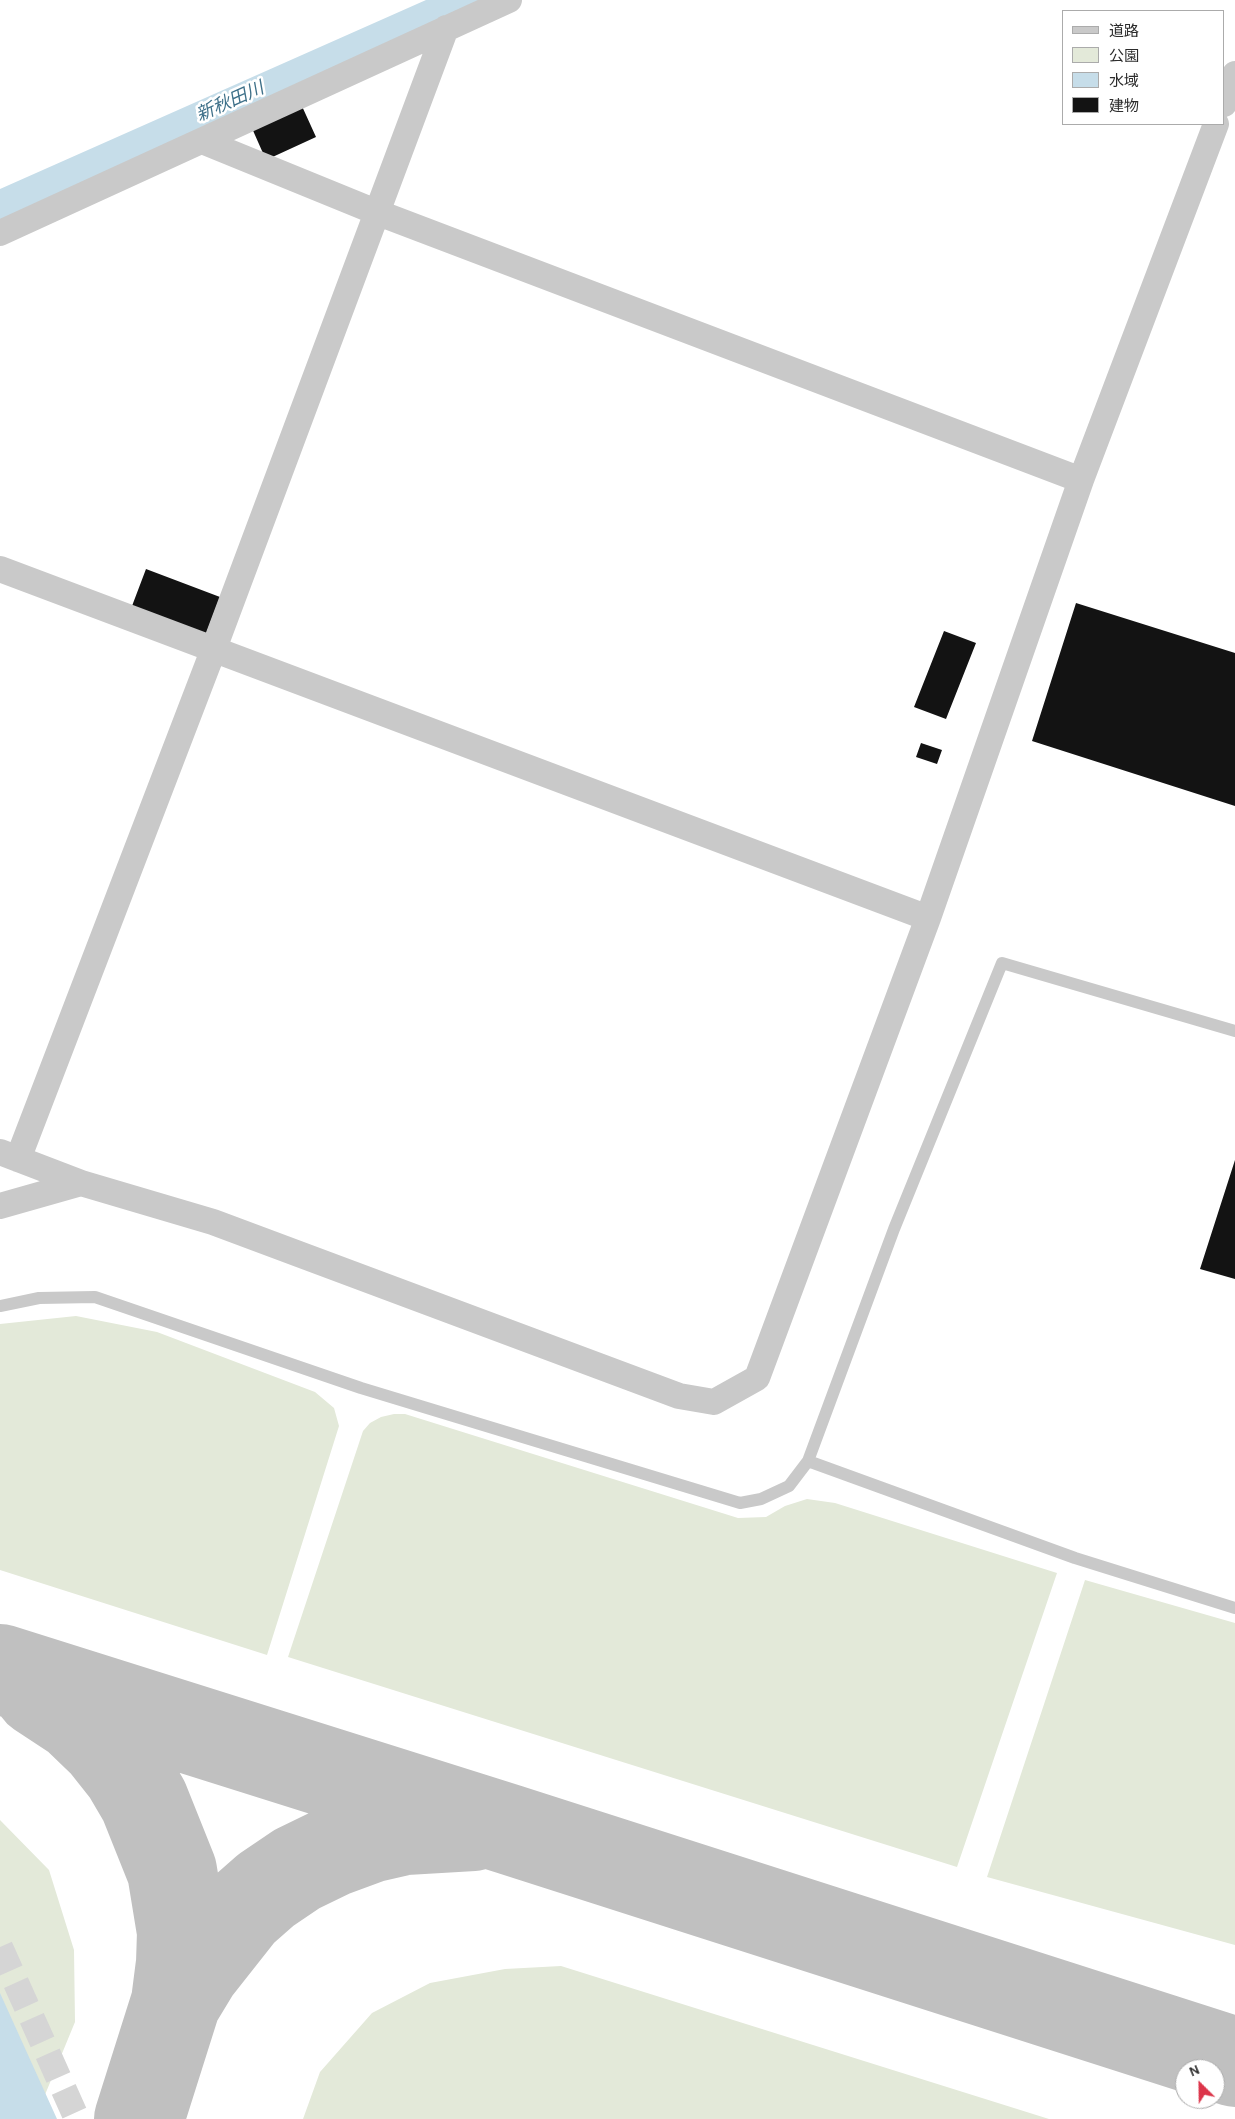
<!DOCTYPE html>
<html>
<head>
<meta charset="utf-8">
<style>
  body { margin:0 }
  #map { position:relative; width:1235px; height:2119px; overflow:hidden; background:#fff; font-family:Karla,"Noto Sans JP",sans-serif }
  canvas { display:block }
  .legend { position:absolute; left:1062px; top:10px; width:162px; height:115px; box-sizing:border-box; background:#fff; border:1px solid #ababab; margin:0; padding:6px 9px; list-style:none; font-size:15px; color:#2c2c2c }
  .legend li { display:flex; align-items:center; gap:10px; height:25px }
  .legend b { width:25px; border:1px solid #ababab }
  .north { position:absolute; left:1175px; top:2059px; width:50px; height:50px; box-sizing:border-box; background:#fff; border:1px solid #ababab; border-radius:50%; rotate:337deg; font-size:14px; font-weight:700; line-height:20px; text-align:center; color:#2c2c2c }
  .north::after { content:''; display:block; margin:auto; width:18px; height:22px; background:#dc354a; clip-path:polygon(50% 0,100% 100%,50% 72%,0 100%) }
</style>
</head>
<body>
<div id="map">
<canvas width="1235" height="2119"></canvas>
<ul class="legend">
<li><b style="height:6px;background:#c9c9c9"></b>道路</li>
<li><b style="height:14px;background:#e3e9d9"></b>公園</li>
<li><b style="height:14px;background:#c6dde9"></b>水域</li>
<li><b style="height:14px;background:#131313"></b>建物</li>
</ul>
<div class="north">N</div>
</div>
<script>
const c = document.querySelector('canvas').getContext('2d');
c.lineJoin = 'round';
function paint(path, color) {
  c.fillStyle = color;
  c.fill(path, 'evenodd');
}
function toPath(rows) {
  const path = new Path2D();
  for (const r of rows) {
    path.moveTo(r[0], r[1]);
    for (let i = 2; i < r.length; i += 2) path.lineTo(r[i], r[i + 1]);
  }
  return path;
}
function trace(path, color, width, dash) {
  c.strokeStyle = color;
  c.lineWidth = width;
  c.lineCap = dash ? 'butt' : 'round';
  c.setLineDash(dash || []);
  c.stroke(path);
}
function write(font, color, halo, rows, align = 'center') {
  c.font = font + ' Karla,"Noto Sans JP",sans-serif';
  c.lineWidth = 5;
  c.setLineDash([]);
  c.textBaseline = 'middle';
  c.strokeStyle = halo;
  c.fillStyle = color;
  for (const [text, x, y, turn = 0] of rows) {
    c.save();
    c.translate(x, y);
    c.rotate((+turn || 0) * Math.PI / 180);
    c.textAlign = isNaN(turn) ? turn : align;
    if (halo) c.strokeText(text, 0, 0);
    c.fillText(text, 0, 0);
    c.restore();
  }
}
const green = toPath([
  [76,1316,157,1332,315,1392,334,1408,339,1426,267,1655,0,1570,0,1324],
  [394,1414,405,1414,738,1518,766,1517,785,1506,807,1499,835,1503,1057,1573,957,1867,288,1657,363,1431,370,1423,381,1417],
  [1085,1580,1235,1623,1235,1945,987,1877],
  [0,1820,49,1870,74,1950,75,2022,35,2119,0,2119],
  [561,1966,1049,2119,303,2119,320,2072,372,2013,430,1983,505,1969]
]);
const water = toPath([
  [426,0,493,0,0,221,0,189],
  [0,1993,57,2119,0,2119]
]);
const taxiway = toPath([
  [0,1669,508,1829,1235,2062],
  [39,1692,77,1717,104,1743,127,1772,144,1801,172,1871,182,1932,181,1963,176,2002,139,2119],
  [176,2002,196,1969,241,1912,266,1890,297,1869,332,1852,370,1838,405,1830,473,1826]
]);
const building = toPath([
  [301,104,316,137,266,160,251,126],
  [146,569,220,597,206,634,132,606],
  [1076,603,1235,653,1235,806,1032,741],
  [944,631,976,643,946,719,914,707],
  [921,743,942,750,937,764,916,757],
  [1235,1160,1235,1279,1200,1269]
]);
const streetTunnel = toPath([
  [0,1947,77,2119]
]);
const lane = toPath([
  [0,1306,39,1298,95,1297,361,1388,740,1503,761,1499,789,1486,808,1461,894,1229,1002,963,1235,1031],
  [808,1461,1075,1558,1235,1608]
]);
const street = toPath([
  [1224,104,1235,74],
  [202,141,376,212,1081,480],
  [0,233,509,0],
  [0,569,928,918],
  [0,1152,81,1183],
  [18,1159,213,651,446,28],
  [0,1206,81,1183,213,1222,679,1396,714,1402,757,1378,928,918,1081,480,1216,124]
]);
const waterNames = [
  ["新秋田川",230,102,-24]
];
paint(green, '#e3e9d9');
paint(water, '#c6dde9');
trace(taxiway, '#c0c0c0', 90);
paint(building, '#131313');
trace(streetTunnel, '#d5d5d5', 26, [26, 13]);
trace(lane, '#c9c9c9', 12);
trace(street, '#c9c9c9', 26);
write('italic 18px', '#3e7089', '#fff', waterNames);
</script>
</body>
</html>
